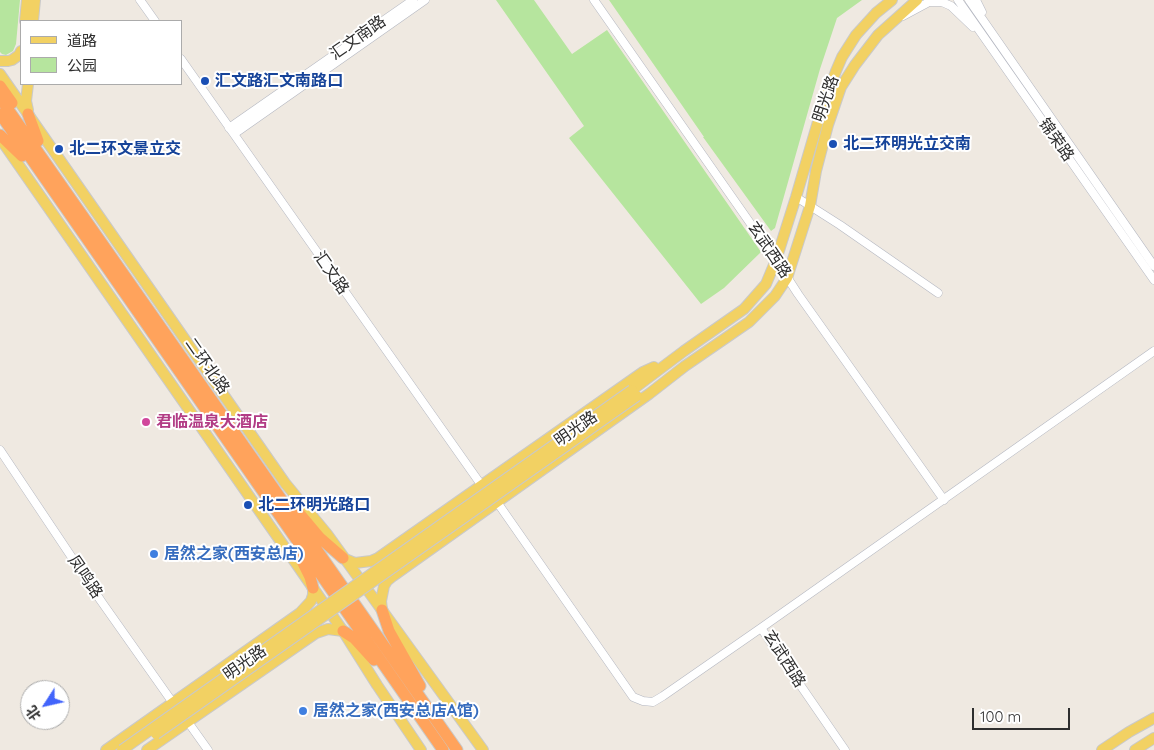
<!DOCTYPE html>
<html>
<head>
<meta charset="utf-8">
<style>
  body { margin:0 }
  #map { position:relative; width:1154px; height:750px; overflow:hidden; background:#efe9e1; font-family:Quicksand,"Noto Sans SC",sans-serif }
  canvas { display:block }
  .legend { position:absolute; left:20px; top:20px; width:162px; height:65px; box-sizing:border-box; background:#fff; border:1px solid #ababab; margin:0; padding:6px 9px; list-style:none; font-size:15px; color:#2e2e2e }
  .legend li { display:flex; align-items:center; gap:10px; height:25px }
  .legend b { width:25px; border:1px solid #ababab }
  .north { position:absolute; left:20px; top:680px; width:50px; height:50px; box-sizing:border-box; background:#fff; border:1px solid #ababab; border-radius:50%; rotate:235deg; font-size:14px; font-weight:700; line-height:20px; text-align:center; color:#2e2e2e }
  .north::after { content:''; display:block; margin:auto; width:18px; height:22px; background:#4264fb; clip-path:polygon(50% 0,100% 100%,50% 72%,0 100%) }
  .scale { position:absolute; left:972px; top:708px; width:98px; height:22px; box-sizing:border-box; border:2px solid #2e2e2e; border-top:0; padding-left:6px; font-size:15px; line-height:18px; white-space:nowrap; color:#2e2e2e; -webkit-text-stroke:4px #fff; paint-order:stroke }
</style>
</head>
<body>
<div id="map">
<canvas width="1154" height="750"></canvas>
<ul class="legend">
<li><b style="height:6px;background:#f2d163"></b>道路</li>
<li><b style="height:14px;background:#b6e59e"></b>公园</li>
</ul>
<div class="north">北</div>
<div class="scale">100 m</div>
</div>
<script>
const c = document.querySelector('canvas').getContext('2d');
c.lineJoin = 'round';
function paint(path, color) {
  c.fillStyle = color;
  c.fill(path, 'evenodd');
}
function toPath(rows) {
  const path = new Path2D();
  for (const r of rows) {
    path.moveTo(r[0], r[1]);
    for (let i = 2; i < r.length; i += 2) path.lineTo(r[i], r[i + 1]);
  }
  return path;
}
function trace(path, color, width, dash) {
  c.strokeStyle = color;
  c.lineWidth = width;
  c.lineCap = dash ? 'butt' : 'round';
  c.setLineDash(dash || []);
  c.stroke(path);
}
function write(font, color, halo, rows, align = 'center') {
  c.font = font + ' Quicksand,"Noto Sans SC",sans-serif';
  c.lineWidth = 4;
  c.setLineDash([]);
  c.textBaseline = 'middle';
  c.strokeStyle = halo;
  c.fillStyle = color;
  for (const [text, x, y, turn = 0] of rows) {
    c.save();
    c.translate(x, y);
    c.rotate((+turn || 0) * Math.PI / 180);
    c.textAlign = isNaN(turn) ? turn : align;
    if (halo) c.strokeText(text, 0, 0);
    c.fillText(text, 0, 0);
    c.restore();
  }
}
const green = toPath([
  [0,0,20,0,16,44,13,51,6,55,2,54,0,52],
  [496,0,534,0,572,54,607,30,761,252,724,288,701,304,569,138,584,126],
  [609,0,862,0,837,18,820,69,775,228,771,231,703,137,704,137]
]);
const minor = toPath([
  [140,0,155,21],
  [594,0,776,260,798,294,944,500],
  [958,0,1154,280],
  [969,0,1154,266],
  [976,0,982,12],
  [903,16,929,2,942,2,951,6,973,27],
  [181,59,482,486],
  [229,128,413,0],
  [234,134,425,0],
  [796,197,840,225,938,293],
  [0,450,101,601,173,703],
  [497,502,633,697,643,701,653,702,663,696,761,628],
  [188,722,208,750],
  [845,750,761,628,1154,351]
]);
const major = toPath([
  [25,21,27,0],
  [33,21,35,0],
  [0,61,8,61,12,60,19,55,21,51],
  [0,74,285,483,327,534,483,750],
  [28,110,26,101,28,84],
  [2,141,343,631,377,685,421,750],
  [632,390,684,351,744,309,766,284,776,260,796,197,822,108,836,71,842,57,856,35,876,13,892,0],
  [343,558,355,563,371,561,378,558,643,372,654,367],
  [382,610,381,601,384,586,387,581,393,576,649,394,685,366,749,322,775,296,787,278,810,206,816,171,828,125,841,87,855,65,878,35,917,0],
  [106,750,300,613,311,601,313,595,313,588],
  [147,750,316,633,328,629,343,631],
  [1102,750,1129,732,1154,718],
  [1135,750,1154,738]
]);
const highway = toPath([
  [0,86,12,103],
  [0,98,457,750],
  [0,114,443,750],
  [28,114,38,141],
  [0,135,22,156],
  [299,513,320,538,343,558],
  [298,553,310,577,313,588],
  [382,610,389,631,420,686],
  [343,631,354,638,374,660]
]);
const majorBridge = toPath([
  [156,734,637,396],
  [122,750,632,390]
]);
const markers = [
  [205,81,5,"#1a4fb4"],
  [833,144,5,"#1a4fb4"],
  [59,149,5,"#1a4fb4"],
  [146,422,5,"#d1479c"],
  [248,505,5,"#1a4fb4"],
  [154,554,5,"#3f7fe0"],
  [303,711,5,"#3f7fe0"]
];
const streetNames = [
  ["汇文南路",358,38,-35],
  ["明光路",826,99,-71],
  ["锦荣路",1056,140,55],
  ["玄武西路",769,250,56],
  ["汇文路",331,273,55],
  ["二环北路",207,366,55],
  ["明光路",576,429,-35],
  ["凤鸣路",85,577,56],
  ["玄武西路",784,659,58],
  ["明光路",245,663,-35]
];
const transitNames = [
  ["汇文路汇文南路口",215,81],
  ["北二环明光立交南",843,144],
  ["北二环文景立交",69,149],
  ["北二环明光路口",258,505]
];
const hotelNames = [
  ["君临温泉大酒店",156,422]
];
const shopNames = [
  ["居然之家(西安总店)",164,554],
  ["居然之家(西安总店A馆)",313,711]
];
paint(green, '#b6e59e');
trace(minor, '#b4b7c1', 9);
trace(major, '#c9c9c9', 12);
trace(highway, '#c9c9c9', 13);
trace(minor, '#fff', 8);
trace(major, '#f2d163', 10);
trace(highway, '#ffa35c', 11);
trace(majorBridge, '#c9c9c9', 12, []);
trace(majorBridge, '#f2d163', 10);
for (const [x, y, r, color] of markers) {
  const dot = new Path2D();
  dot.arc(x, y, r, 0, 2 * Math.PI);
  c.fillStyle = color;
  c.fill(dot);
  trace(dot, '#fff', 2);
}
write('16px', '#2e2e2e', '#fff', streetNames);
write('bold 16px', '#164399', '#fff', transitNames, 'left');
write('bold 16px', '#b23c85', '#fff', hotelNames, 'left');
write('bold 16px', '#366cbe', '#fff', shopNames, 'left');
</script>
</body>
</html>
